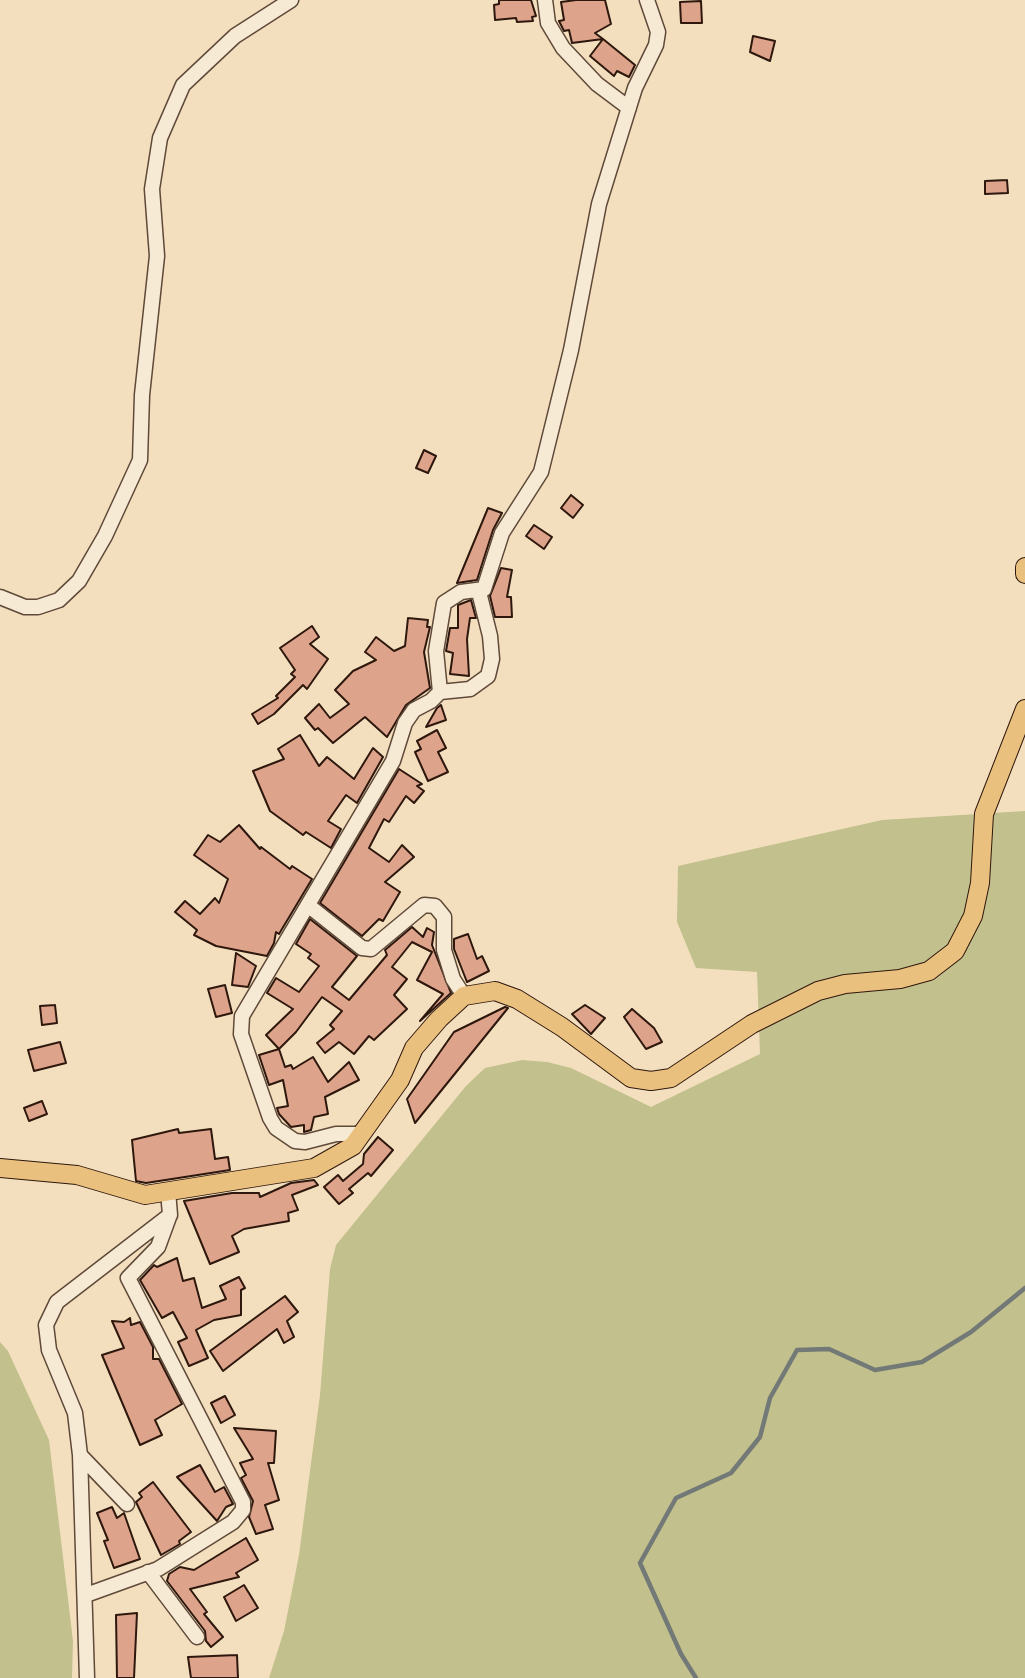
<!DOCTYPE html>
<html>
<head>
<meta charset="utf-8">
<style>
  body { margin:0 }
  canvas { display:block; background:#f3dfbe }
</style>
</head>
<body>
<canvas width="1025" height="1678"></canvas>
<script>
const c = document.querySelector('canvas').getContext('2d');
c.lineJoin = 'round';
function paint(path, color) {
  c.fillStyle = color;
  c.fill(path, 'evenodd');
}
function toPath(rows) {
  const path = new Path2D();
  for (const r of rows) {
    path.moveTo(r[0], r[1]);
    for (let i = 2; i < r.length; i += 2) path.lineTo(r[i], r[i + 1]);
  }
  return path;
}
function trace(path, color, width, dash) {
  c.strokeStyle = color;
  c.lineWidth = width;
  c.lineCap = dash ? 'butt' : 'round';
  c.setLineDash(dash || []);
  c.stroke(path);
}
const green = toPath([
  [1025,811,1025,1678,269,1678,284,1631,299,1555,320,1395,330,1269,336,1245,466,1086,485,1068,522,1060,547,1062,571,1068,651,1107,760,1054,757,972,696,968,677,922,678,866,882,820],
  [0,1342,8,1351,49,1440,73,1641,72,1678,0,1678]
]);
const stream = toPath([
  [696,1678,681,1654,640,1563,676,1498,731,1473,760,1437,770,1398,797,1350,829,1349,875,1370,922,1362,971,1332,1025,1288]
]);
const building = toPath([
  [499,0,531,0,536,16,532,17,533,21,517,22,516,18,495,20,494,5,499,4,499,0],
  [576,0,605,0,611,24,595,33,603,39,572,43,569,30,564,31,559,21,564,20,561,2,576,0],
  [701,1,702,23,681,23,680,2,701,1],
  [753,36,775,41,770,61,750,52,753,36],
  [603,39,635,65,629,77,617,71,614,76,590,56,603,39],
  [1007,180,1008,193,985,194,985,181,1007,180],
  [424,450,436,456,428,473,416,468,424,450],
  [571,495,583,505,573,518,561,508,571,495],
  [488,508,502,513,493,530,477,580,457,583,488,508],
  [534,525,552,537,544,549,526,536,534,525],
  [501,568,512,570,507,597,511,597,512,617,495,617,490,596,501,568],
  [471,600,476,618,470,618,467,639,469,676,450,674,453,653,446,651,450,628,458,628,458,605,471,600],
  [408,618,428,620,427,627,430,627,424,652,430,688,406,705,387,737,365,717,333,743,318,728,315,730,305,718,319,704,330,718,349,704,335,690,353,671,376,660,365,652,376,637,394,651,405,646,408,618],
  [312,626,319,637,310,644,328,659,307,689,303,685,274,714,258,724,252,714,278,698,276,696,295,677,291,674,295,670,280,648,312,626],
  [441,705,446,720,426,727,437,708,441,705],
  [437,730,446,748,438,752,448,772,428,781,415,752,421,749,417,741,437,730],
  [300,735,319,766,327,757,354,779,373,748,383,757,357,803,346,795,328,821,341,829,331,848,306,832,303,835,270,811,253,771,284,759,278,749,300,735],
  [399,769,422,784,417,786,424,791,414,803,406,796,389,822,384,819,369,848,389,862,402,845,414,857,385,882,400,892,383,921,379,919,362,936,320,903,399,769],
  [239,825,260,849,261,847,290,869,292,866,312,879,279,934,276,932,274,943,267,956,216,946,194,935,197,930,175,912,185,901,200,914,215,898,219,903,228,879,194,855,208,835,220,842,239,825],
  [310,919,357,956,332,987,349,1000,387,955,385,950,412,927,423,937,427,928,434,932,432,945,451,993,420,1021,443,994,417,980,432,952,412,942,392,967,407,979,394,995,407,1009,374,1040,369,1036,354,1054,339,1042,325,1053,317,1043,334,1029,330,1025,342,1011,322,997,296,1032,279,1049,266,1035,293,1009,267,993,276,978,299,992,319,966,308,958,311,954,296,944,310,919],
  [468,934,477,959,482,956,489,971,467,982,454,949,454,939,468,934],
  [236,953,256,966,248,987,232,985,236,953],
  [225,985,232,1013,216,1017,208,989,225,985],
  [55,1005,57,1023,42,1025,40,1006,55,1005],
  [585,1005,605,1018,591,1034,572,1014,585,1005],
  [505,1007,508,1008,415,1123,407,1099,454,1032,505,1007],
  [632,1009,654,1028,662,1042,646,1049,624,1017,632,1009],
  [60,1042,66,1063,34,1071,28,1050,60,1042],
  [279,1049,285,1067,291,1065,293,1069,313,1057,328,1082,349,1062,359,1080,325,1097,328,1114,314,1117,311,1130,304,1132,304,1125,291,1127,279,1114,277,1108,288,1106,283,1080,269,1085,259,1055,279,1049],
  [42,1101,47,1114,29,1121,24,1108,42,1101],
  [178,1129,179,1133,211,1129,215,1159,228,1157,230,1170,146,1183,136,1181,132,1140,178,1129],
  [378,1137,393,1150,371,1176,368,1173,349,1189,353,1193,339,1204,324,1187,338,1175,343,1181,363,1164,364,1154,378,1137],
  [314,1180,318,1185,292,1195,298,1210,288,1213,289,1221,244,1229,232,1236,239,1252,210,1264,184,1201,232,1193,259,1193,260,1197,291,1183,314,1180],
  [177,1258,183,1281,194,1278,202,1308,226,1299,220,1286,239,1277,245,1288,241,1290,241,1315,214,1320,196,1330,208,1358,189,1366,178,1342,187,1338,173,1312,162,1318,140,1280,154,1265,157,1267,177,1258],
  [285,1296,298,1312,287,1321,294,1337,284,1343,277,1329,223,1371,210,1351,285,1296],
  [130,1318,131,1325,140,1322,153,1347,153,1359,159,1359,182,1404,155,1420,162,1435,140,1445,102,1355,124,1348,112,1321,124,1322,130,1318],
  [225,1396,235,1415,221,1423,211,1403,225,1396],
  [234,1428,276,1431,274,1463,268,1463,279,1500,265,1505,273,1529,256,1534,249,1517,253,1501,241,1478,246,1475,240,1463,253,1459,234,1428],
  [200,1465,215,1492,224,1487,233,1504,226,1507,217,1521,177,1477,200,1465],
  [153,1482,191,1532,179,1541,180,1544,161,1555,136,1502,142,1497,139,1493,153,1482],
  [112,1507,117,1518,124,1513,140,1559,114,1568,104,1541,108,1540,97,1513,112,1507],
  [246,1538,258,1560,236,1573,239,1577,190,1589,207,1612,204,1614,223,1637,211,1647,206,1641,205,1631,167,1581,169,1574,180,1567,194,1570,246,1538],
  [244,1585,258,1608,236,1621,224,1597,244,1585],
  [137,1613,134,1678,117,1678,116,1615,137,1613],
  [237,1655,238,1678,191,1678,188,1657,237,1655]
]);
const minor = toPath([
  [545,0,548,23,563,48,597,84,629,108],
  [0,597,25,607,38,607,59,600,79,581,105,536,140,460,142,395,157,256,152,189,160,138,183,85,235,36,291,0],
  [440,692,470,689,488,676,492,659,490,636,479,592],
  [309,906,362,948,371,949,424,905,435,906,444,917,444,950,453,979,464,996],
  [363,1134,336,1134,305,1142,295,1141,276,1128,270,1118,241,1034,242,1016,393,761,405,723,414,710,431,701,440,692,436,651,444,603,461,592,484,589,502,533,541,472,571,350,599,204,635,88,656,45,658,32,647,0],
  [80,1455,127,1504],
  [148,1572,197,1637],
  [86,1595,158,1569,233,1522,243,1510,243,1502,128,1278,158,1247,169,1217],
  [87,1678,80,1455,75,1413,49,1350,46,1325,57,1302,170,1215,168,1191]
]);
const major = toPath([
  [1025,567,1025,574],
  [0,1168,77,1175,145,1195,314,1168,353,1146,400,1080,414,1048,439,1019,464,996,495,991,517,999,562,1027,631,1078,651,1081,671,1078,752,1024,818,991,845,984,900,979,929,971,955,951,973,916,980,883,984,814,1025,709]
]);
paint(green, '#c2c08c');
trace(stream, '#727976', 4.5);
paint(building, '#dda48b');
trace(building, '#2e170d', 2);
trace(minor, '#5f4939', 17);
trace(major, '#2e170d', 20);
trace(minor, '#f7ead5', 14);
trace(major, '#eac07f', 18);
</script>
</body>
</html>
